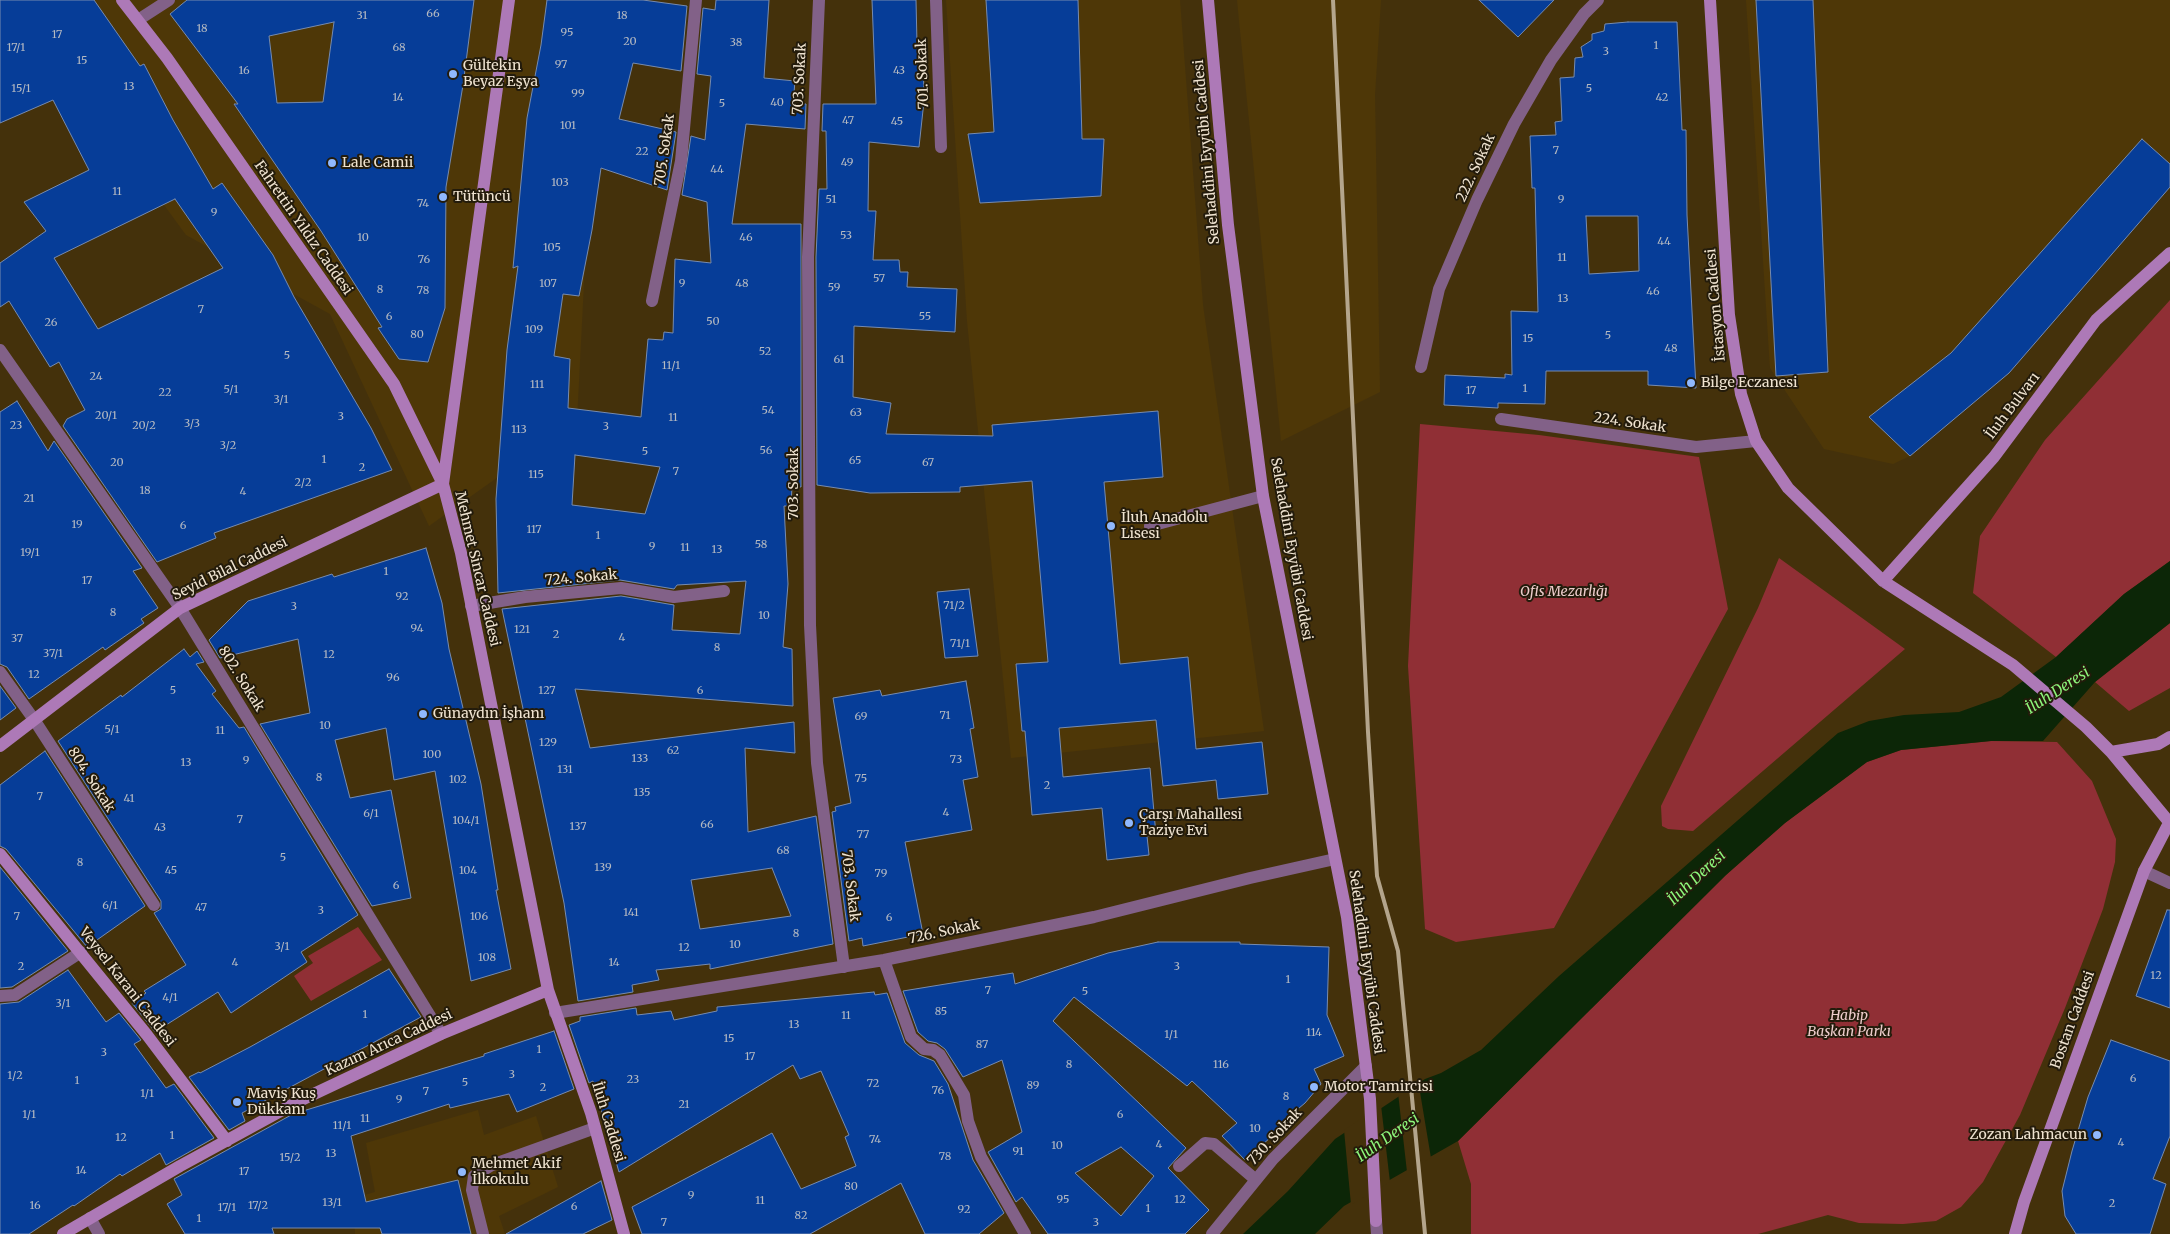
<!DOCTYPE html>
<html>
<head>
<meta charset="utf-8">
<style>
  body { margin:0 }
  canvas { display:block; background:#44310b }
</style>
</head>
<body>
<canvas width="2170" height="1234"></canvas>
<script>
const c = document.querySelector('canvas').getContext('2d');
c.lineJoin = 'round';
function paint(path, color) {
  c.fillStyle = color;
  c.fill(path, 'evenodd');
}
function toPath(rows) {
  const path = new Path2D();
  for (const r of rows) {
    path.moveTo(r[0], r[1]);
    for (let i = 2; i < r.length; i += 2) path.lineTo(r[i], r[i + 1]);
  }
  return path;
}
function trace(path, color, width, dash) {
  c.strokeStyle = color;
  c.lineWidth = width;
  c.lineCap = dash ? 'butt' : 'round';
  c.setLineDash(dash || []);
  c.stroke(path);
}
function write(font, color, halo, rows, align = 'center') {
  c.font = font + ' Merriweather,serif';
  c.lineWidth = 4;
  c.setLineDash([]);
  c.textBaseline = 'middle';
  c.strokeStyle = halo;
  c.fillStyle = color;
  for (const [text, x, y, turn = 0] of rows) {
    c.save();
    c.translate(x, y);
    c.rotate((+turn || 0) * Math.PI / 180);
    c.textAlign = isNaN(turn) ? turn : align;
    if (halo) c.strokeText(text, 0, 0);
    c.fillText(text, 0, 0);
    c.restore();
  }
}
const built = toPath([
  [14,0,634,0,592,125,577,421,429,526,330,314,186,235],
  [946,0,1180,0,1203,305,1264,731,1011,758,967,321],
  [1237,0,1381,0,1375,95,1380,392,1281,441],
  [1746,0,2170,0,2170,187,2009,373,1910,456,1893,464,1824,449,1770,368],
  [478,1110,484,1135,536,1116,558,1187,499,1216,505,1234,355,1234,354,1198,375,1192,366,1143]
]);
const green = toPath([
  [2170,300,2170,561,2124,594,2056,657,1973,593,1980,536,2045,440],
  [1420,424,1539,435,1699,457,1728,609,1554,928,1456,942,1425,929,1408,666],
  [1779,558,1905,649,1693,831,1668,829,1662,826,1661,806,1758,608],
  [2170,623,2170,688,2129,711,2095,682],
  [1991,741,2057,742,2092,781,2116,839,2115,862,2103,909,2065,1008,2020,1115,1983,1182,1961,1207,1936,1221,1903,1224,1859,1223,1828,1215,1758,1234,1471,1234,1471,1184,1458,1141,1726,875,1785,823,1867,762,1901,750],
  [358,927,382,960,311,1001,294,976,313,963,308,956]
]);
const water = toPath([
  [2170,561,2170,623,2095,682,2043,741,1991,741,1901,750,1867,762,1785,823,1726,875,1458,1141,1344,1206,1315,1234,1243,1234,1288,1191,1335,1139,1425,1079,1441,1073,1481,1050,1559,976,1838,733,1869,721,1904,715,1959,712,2001,697,2056,657,2124,594]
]);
const pier = toPath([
  [1418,1080,1431,1158,1407,1172,1398,1093],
  [1381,1105,1390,1182,1351,1205,1344,1130]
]);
const building = toPath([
  [0,0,94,0,140,66,144,64,173,120,213,189,222,183,273,255,294,297,371,428,392,470,214,533,216,538,157,562,63,426,67,419,85,410,59,362,50,367,9,301,0,307,0,263,46,231,24,202,89,170,53,100,0,123,0,0],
  [175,199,223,268,98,329,54,258,175,199],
  [187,0,474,0,463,85,446,187,445,308,428,362,399,359,378,328,382,327,321,231,234,104,238,104,170,14,187,0],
  [334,22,323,102,277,103,269,36,334,22],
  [547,0,643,0,687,6,681,71,633,63,619,119,676,132,667,190,601,168,592,230,579,296,563,294,554,356,570,359,568,408,641,417,648,339,663,340,664,332,673,333,675,259,711,263,707,202,682,195,691,136,705,140,711,76,697,74,703,8,715,10,716,0,769,0,764,78,795,81,793,104,806,104,805,129,746,124,732,224,801,224,801,487,792,486,791,506,784,506,788,584,783,647,792,649,793,706,575,689,590,748,794,722,795,753,745,748,748,832,816,816,833,944,710,969,710,964,656,970,659,980,632,985,633,992,578,1001,564,903,502,609,621,596,674,605,672,630,740,634,746,581,677,585,674,589,620,580,498,593,496,499,507,350,518,266,513,268,527,118,541,45,547,0],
  [575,455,660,467,645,514,572,505,575,455],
  [772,868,791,916,700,929,691,880,772,868],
  [872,0,916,0,917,44,923,44,924,101,919,147,869,142,868,211,876,211,873,260,899,260,900,272,908,272,907,287,957,289,955,332,854,326,853,397,891,403,886,434,993,436,992,425,1158,411,1163,477,1104,482,1120,664,1188,657,1196,749,1262,742,1268,794,1218,799,1216,780,1163,786,1156,720,1059,728,1063,777,1150,768,1156,835,1147,836,1149,855,1107,860,1102,808,1032,815,1025,731,1022,731,1016,664,1048,662,1032,481,960,487,960,492,870,493,817,485,816,257,819,189,827,189,826,131,822,131,823,104,876,104,872,0],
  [986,0,1078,0,1082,139,1104,139,1101,196,980,203,968,134,994,132,986,0],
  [1479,0,1554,0,1518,37,1479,0],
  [1756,0,1813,0,1828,372,1776,376,1756,0],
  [1628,22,1677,22,1682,130,1686,130,1687,215,1696,388,1648,385,1648,371,1546,371,1545,404,1498,403,1498,408,1444,405,1445,375,1505,378,1505,374,1512,375,1511,311,1538,312,1535,188,1532,188,1530,136,1556,135,1555,122,1562,121,1560,78,1574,77,1575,58,1583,57,1581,47,1592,40,1592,34,1604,31,1605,24,1628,22],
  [1586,216,1638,216,1639,271,1589,274,1586,216],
  [2142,139,2170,164,2170,187,2009,373,1910,456,1869,417,1951,353,2142,139],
  [17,401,48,451,54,441,142,568,133,571,158,608,141,619,144,623,105,650,103,647,29,699,7,667,0,664,0,412,17,401],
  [426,548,442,603,449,649,481,784,498,890,496,890,511,969,471,981,435,771,394,780,386,728,335,740,350,798,391,790,411,898,372,906,260,724,310,713,298,639,220,658,209,640,248,601,332,574,334,577,426,548],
  [969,589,978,656,945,658,937,592,969,589],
  [184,649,190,657,197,651,204,662,196,664,216,691,212,694,239,728,244,727,358,915,301,952,307,962,231,1013,218,992,155,1032,132,1003,146,993,144,991,186,965,154,913,161,909,161,901,58,741,121,695,122,697,184,649],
  [966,681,974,728,970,729,978,777,963,780,972,830,905,842,923,934,863,946,862,938,849,941,832,812,836,811,835,807,851,803,833,698,880,690,882,696,966,681],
  [0,686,16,708,0,720,0,686],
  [45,751,145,906,87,947,6,849,0,846,0,785,45,751],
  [0,867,68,951,12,987,0,988,0,867],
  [2167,910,2170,910,2170,1008,2136,996,2167,910],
  [1158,942,1240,942,1240,944,1329,947,1327,1015,1344,1056,1314,1069,1321,1084,1305,1103,1286,1119,1288,1122,1245,1160,1222,1136,1237,1123,1192,1081,1187,1086,1074,997,1053,1021,1186,1148,1168,1168,1209,1210,1185,1234,1048,1234,1022,1197,1016,1202,988,1152,1022,1132,1002,1060,963,1077,945,1049,937,1043,928,1041,918,1032,903,991,1013,973,1015,984,1108,953,1158,942],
  [1121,1147,1154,1176,1121,1216,1075,1173,1121,1147],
  [389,969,421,1017,242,1113,245,1121,229,1130,189,1077,199,1072,200,1073,250,1047,389,969],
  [68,970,106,1022,119,1013,141,1040,134,1044,166,1088,174,1084,214,1138,166,1165,160,1153,122,1176,120,1174,74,1206,73,1205,29,1234,0,1234,0,1004,19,1002,68,970],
  [874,992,875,995,887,993,905,1043,919,1055,934,1061,948,1084,973,1160,1004,1213,979,1234,925,1234,901,1183,810,1234,642,1234,632,1207,772,1133,801,1189,856,1166,845,1137,849,1135,821,1071,800,1079,793,1065,619,1172,593,1081,589,1083,569,1025,580,1021,580,1017,636,1008,637,1015,671,1011,674,1020,717,1011,717,1007,874,992],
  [554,1031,574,1089,517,1112,509,1094,450,1108,449,1104,351,1136,366,1202,458,1180,471,1234,382,1234,380,1228,272,1228,274,1234,185,1234,167,1204,182,1195,174,1179,293,1114,484,1056,484,1054,554,1031],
  [2111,1040,2170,1061,2170,1136,2153,1179,2166,1184,2150,1234,2076,1234,2065,1216,2062,1191,2072,1151,2088,1097,2111,1040],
  [601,1181,612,1220,583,1234,506,1234,601,1181]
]);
const lane = toPath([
  [1150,526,1263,496],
  [483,1234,472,1190,474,1176,492,1165,595,1128]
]);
const street = toPath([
  [819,0,808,257,810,625,817,763,844,967],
  [936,0,941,147],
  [138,20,169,0],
  [652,301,681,161,696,0],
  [0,350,180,608,441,1034],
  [1421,367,1439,289,1477,200,1514,124,1551,60,1584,14,1598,0],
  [1501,419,1696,447,1756,441],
  [471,606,525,597,621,588,674,597,724,591],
  [0,672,35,721,154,905],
  [2144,871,2170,883],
  [884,960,911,1037,924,1049,933,1050,940,1055,964,1095,968,1121,981,1157,1025,1234],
  [0,996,15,995,81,952],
  [555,1013,884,960,1094,917,1250,878,1335,859],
  [1179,1166,1205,1143,1214,1144,1256,1180],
  [90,1218,99,1234],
  [1376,1221,1377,1234],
  [1212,1234,1273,1159,1366,1066]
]);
const secondary = toPath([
  [122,0,167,58,394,384,443,484],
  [509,0,443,484,461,553,548,990,591,1113,624,1234],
  [1208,0,1228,225,1263,496,1347,917,1370,1099,1376,1221],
  [1710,0,1729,315,1741,394,1756,441,1788,488,1883,581,2013,665,2086,727,2111,752,2169,822],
  [1883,581,1994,457,2096,320,2170,253],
  [0,746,180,608,443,484],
  [2111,752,2158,744,2170,737],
  [0,854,147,1035,227,1141],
  [63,1234,180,1166,299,1101,441,1034,548,990],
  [2015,1234,2024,1202,2144,871,2170,821]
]);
const rail = toPath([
  [1333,0,1368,732,1377,876,1398,951,1425,1234]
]);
const markers = [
  [453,74,5,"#90b8fd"],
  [332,163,5,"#90b8fd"],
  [443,197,5,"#90b8fd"],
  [1691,383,5,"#90b8fd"],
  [1111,526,5,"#90b8fd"],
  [423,714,5,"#90b8fd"],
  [1129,823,5,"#90b8fd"],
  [1314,1087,5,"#90b8fd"],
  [237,1102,5,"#90b8fd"],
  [2097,1135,5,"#90b8fd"],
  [462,1172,5,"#90b8fd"]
];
const numberNames = [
  ["66",433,14],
  ["31",362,16],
  ["18",622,16],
  ["18",202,29],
  ["95",567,33],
  ["17",57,35],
  ["20",630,42],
  ["38",736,43],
  ["1",1656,46],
  ["17/1",16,48],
  ["68",399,48],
  ["3",1606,52],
  ["15",82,61],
  ["97",561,65],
  ["16",244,71],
  ["43",899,71],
  ["13",129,87],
  ["15/1",21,89],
  ["5",1589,89],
  ["99",578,94],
  ["14",398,98],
  ["42",1662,98],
  ["40",777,103],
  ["5",722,104],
  ["47",848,121],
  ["45",897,122],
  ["101",568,126],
  ["7",1556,151],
  ["22",642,152],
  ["49",847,163],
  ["44",717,170],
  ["103",560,183],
  ["11",117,192],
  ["51",831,200],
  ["9",1561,200],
  ["74",423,204],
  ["9",214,213],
  ["53",846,236],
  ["10",363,238],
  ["46",746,238],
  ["44",1664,242],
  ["105",552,248],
  ["11",1562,258],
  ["76",424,260],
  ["57",879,279],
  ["107",548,284],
  ["9",682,284],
  ["48",742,284],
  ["59",834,288],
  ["8",380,290],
  ["78",423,291],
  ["46",1653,292],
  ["13",1563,299],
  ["7",201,310],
  ["6",389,317],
  ["55",925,317],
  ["50",713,322],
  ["26",51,323],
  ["109",534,330],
  ["80",417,335],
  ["5",1608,336],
  ["15",1528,339],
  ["48",1671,349],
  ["52",765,352],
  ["5",287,356],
  ["61",839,360],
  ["11/1",671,366],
  ["24",96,377],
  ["111",537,385],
  ["1",1525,389],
  ["5/1",231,390],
  ["17",1471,391],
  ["22",165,393],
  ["3/1",281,400],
  ["54",768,411],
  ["63",856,413],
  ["20/1",106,416],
  ["3",341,417],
  ["11",673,418],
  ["3/3",192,424],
  ["23",16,426],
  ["20/2",144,426],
  ["3",606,427],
  ["113",519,430],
  ["3/2",228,446],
  ["56",766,451],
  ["5",645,452],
  ["1",324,460],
  ["65",855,461],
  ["20",117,463],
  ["67",928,463],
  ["2",362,468],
  ["7",676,472],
  ["115",536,475],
  ["2/2",303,483],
  ["18",145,491],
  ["4",243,492],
  ["21",29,499],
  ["19",77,525],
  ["6",183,526],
  ["117",534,530],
  ["1",598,536],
  ["58",761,545],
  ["9",652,547],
  ["11",685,548],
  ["13",717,550],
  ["19/1",30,553],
  ["1",386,572],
  ["17",87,581],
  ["92",402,597],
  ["71/2",954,606],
  ["3",294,607],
  ["8",113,613],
  ["10",764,616],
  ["94",417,629],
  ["121",522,630],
  ["2",556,635],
  ["4",622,638],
  ["37",17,639],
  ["71/1",960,644],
  ["8",717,648],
  ["37/1",53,654],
  ["12",329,655],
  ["12",34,675],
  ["96",393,678],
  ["5",173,691],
  ["127",547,691],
  ["6",700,691],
  ["71",945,716],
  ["69",861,717],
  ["10",325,726],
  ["5/1",112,730],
  ["11",220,731],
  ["129",548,743],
  ["62",673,751],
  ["100",432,755],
  ["133",640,759],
  ["73",956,760],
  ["9",246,761],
  ["13",186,763],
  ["131",565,770],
  ["8",319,778],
  ["75",861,779],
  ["102",458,780],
  ["2",1047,786],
  ["135",642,793],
  ["7",40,797],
  ["41",129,799],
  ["4",946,813],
  ["6/1",371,814],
  ["7",240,820],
  ["104/1",466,821],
  ["66",707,825],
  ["137",578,827],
  ["43",160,828],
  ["77",863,835],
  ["68",783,851],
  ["5",283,858],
  ["8",80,863],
  ["139",603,868],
  ["45",171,871],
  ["104",468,871],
  ["79",881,874],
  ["6",396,886],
  ["6/1",110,906],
  ["47",201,908],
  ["3",321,911],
  ["141",631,913],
  ["7",17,917],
  ["106",479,917],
  ["6",889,918],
  ["8",796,934],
  ["10",735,945],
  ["3/1",282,947],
  ["12",684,948],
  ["108",487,958],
  ["4",235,963],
  ["14",614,963],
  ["2",21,967],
  ["3",1177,967],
  ["12",2156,976],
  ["1",1288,980],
  ["7",988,991],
  ["5",1085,992],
  ["4/1",170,998],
  ["3/1",63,1004],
  ["85",941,1012],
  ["1",365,1015],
  ["11",846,1016],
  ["13",794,1025],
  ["114",1314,1033],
  ["1/1",1171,1035],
  ["15",729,1039],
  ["87",982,1045],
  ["1",539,1050],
  ["3",104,1053],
  ["17",750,1057],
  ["8",1069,1065],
  ["116",1221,1065],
  ["3",512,1075],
  ["1/2",15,1076],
  ["6",2133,1079],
  ["23",633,1080],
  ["1",77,1081],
  ["5",465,1083],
  ["72",873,1084],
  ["89",1033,1086],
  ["2",543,1088],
  ["76",938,1091],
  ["7",426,1092],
  ["1/1",147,1094],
  ["8",1286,1097],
  ["9",399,1100],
  ["21",684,1105],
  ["1/1",29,1115],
  ["6",1120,1115],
  ["11",365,1119],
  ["11/1",342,1126],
  ["10",1255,1129],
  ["1",172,1136],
  ["12",121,1138],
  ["74",875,1140],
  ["4",2121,1143],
  ["4",1159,1145],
  ["10",1057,1146],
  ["91",1018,1152],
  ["13",331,1154],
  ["78",945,1157],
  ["15/2",290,1158],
  ["14",81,1171],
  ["17",244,1172],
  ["80",851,1187],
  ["9",691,1196],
  ["95",1063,1200],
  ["12",1180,1200],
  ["11",760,1201],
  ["13/1",332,1203],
  ["2",2112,1204],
  ["16",35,1206],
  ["17/2",258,1206],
  ["6",574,1207],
  ["17/1",227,1208],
  ["1",1148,1209],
  ["92",964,1210],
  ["82",801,1216],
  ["1",199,1219],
  ["7",664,1223],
  ["3",1096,1223]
];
const poiNames = [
  ["Gültekin",463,66],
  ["Beyaz Eşya",463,82],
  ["Lale Camii",342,163],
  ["Tütüncü",453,197],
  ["Bilge Eczanesi",1701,383],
  ["İluh Anadolu",1121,518],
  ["Lisesi",1121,534],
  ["Günaydın İşhanı",433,714],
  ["Çarşı Mahallesi",1139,815],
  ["Taziye Evi",1139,831],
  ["Motor Tamircisi",1324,1087],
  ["Maviş Kuş",247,1094],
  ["Dükkanı",247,1110],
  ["Zozan Lahmacun",2087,1135,"right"],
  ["Mehmet Akif",472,1164],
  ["İlkokulu",472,1180]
];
const streetNames = [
  ["701. Sokak",923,74,-92],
  ["703. Sokak",800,79,-87],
  ["705. Sokak",665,150,-82],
  ["Selehaddini Eyyübi Caddesi",1207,152,-95],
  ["222. Sokak",1476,168,-65],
  ["Fahrettin Yıldız Caddesi",303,228,55],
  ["İstasyon Caddesi",1716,305,-95],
  ["İluh Bulvarı",2013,406,-53],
  ["224. Sokak",1630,423,8],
  ["703. Sokak",794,484,-90],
  ["Selehaddini Eyyübi Caddesi",1291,549,80],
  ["Seyid Bilal Caddesi",230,569,-26],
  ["Mehmet Sincar Caddesi",477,569,77],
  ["724. Sokak",581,578,-5],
  ["802. Sokak",241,679,58],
  ["804. Sokak",91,780,57],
  ["703. Sokak",850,886,83],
  ["726. Sokak",944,932,-12],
  ["Selehaddini Eyyübi Caddesi",1366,962,82],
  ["Veysel Karani Caddesi",127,987,52],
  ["Bostan Caddesi",2073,1020,-70],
  ["Kazım Arıca Caddesi",389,1043,-25],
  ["İluh Caddesi",608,1122,73],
  ["730. Sokak",1275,1137,-47]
];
const parkNames = [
  ["Ofis Mezarlığı",1564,592],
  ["Habip",1849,1016],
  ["Başkan Parkı",1849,1032]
];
const waterNames = [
  ["İluh Deresi",2058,691,-33],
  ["İluh Deresi",1697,878,-43],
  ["İluh Deresi",1388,1138,-35]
];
paint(built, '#4e3707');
paint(green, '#902f35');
paint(water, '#0c2607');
paint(pier, '#44310b');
paint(building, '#063d98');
trace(building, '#768baf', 1);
trace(lane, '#826188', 12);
trace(street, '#826188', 12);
trace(secondary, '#ad79b7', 12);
trace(rail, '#b4a58c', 4);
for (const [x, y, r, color] of markers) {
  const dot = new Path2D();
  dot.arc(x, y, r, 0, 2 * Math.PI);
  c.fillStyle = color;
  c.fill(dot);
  trace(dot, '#231b0b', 2);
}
write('11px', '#b5bac2', null, numberNames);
write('14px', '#efe3d0', '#231b0b', poiNames, 'left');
write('14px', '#efe3d0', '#231b0b', streetNames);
write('italic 14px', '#edcccb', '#231b0b', parkNames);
write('italic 15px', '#8df67b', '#231b0b', waterNames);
</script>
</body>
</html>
